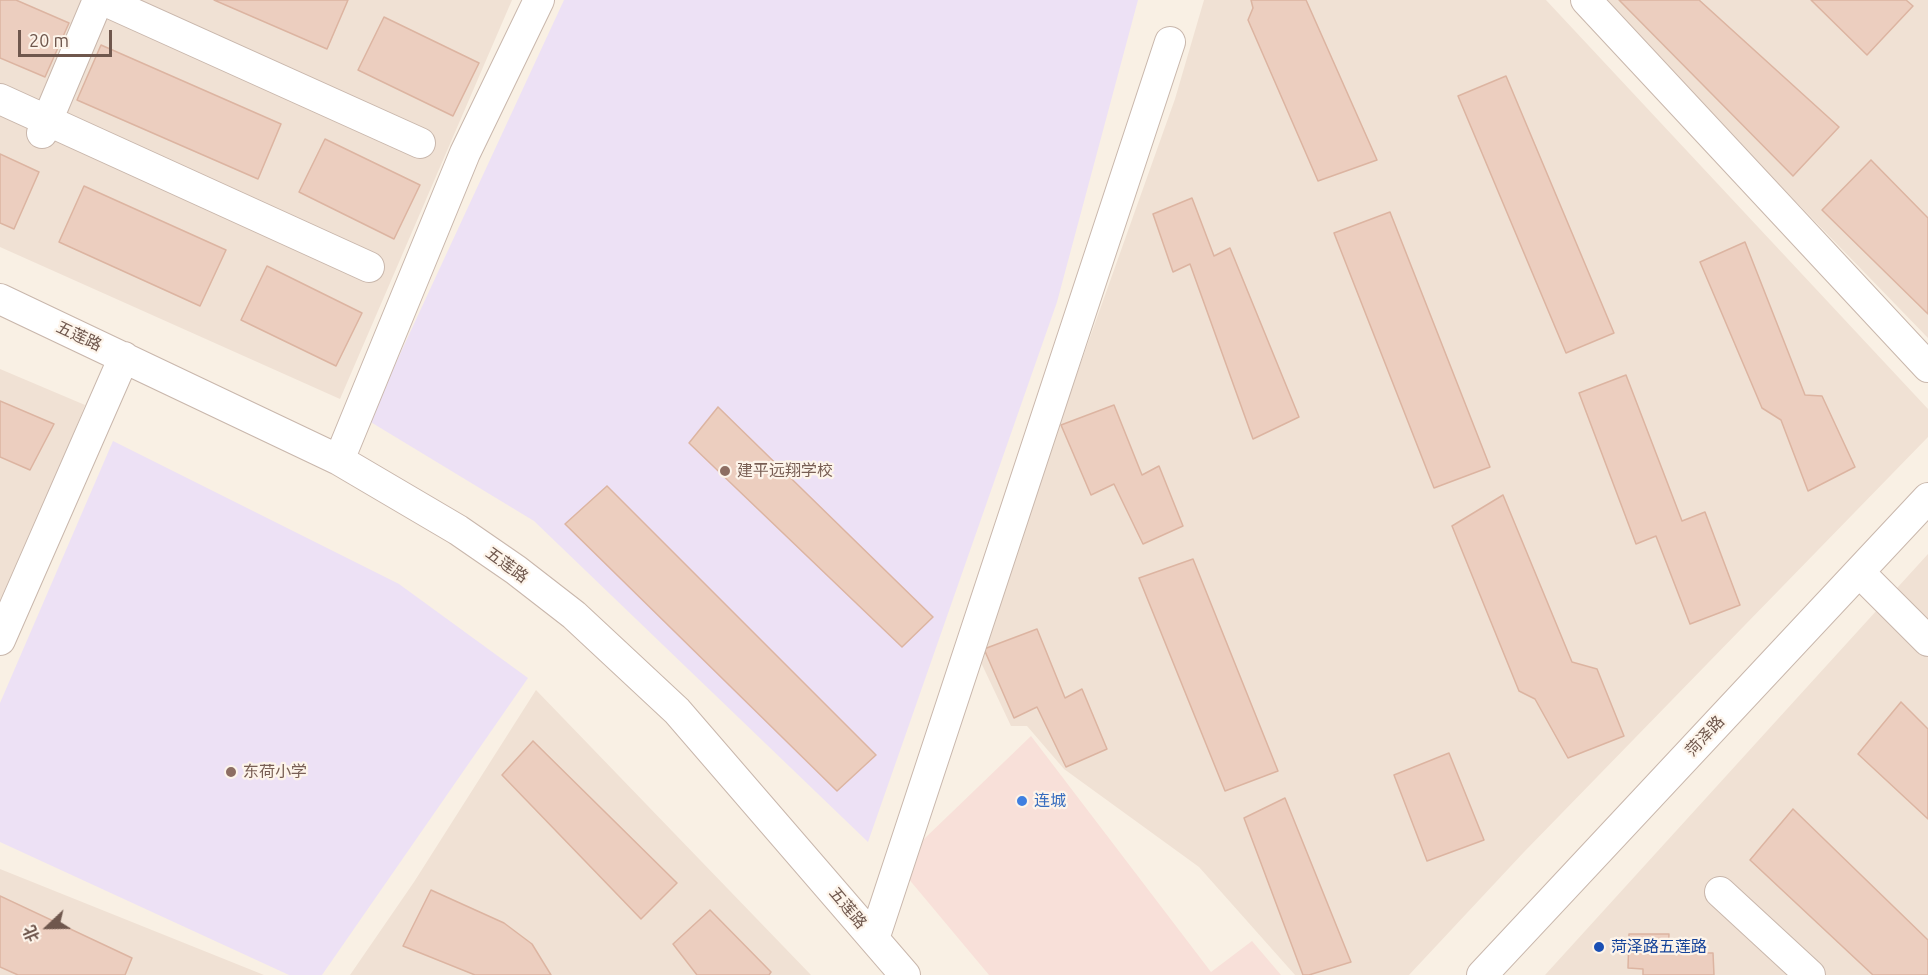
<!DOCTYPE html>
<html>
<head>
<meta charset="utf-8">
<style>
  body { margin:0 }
  #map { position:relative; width:1928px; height:975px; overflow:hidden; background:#f9f0e4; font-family:Ubuntu,"Noto Sans SC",sans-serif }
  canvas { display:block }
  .north { position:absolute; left:18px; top:897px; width:60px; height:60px; -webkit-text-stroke:4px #fdf4ea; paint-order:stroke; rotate:248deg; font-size:16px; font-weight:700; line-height:24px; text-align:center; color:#6f574d }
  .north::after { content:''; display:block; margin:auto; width:21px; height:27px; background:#6f574d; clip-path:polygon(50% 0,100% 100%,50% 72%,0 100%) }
  .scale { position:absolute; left:18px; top:30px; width:94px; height:27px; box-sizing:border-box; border:3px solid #6f574d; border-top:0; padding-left:8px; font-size:18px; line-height:21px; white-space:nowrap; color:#6f574d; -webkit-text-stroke:4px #fdf4ea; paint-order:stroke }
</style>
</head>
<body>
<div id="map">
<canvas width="1928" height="975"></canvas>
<div class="north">北</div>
<div class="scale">20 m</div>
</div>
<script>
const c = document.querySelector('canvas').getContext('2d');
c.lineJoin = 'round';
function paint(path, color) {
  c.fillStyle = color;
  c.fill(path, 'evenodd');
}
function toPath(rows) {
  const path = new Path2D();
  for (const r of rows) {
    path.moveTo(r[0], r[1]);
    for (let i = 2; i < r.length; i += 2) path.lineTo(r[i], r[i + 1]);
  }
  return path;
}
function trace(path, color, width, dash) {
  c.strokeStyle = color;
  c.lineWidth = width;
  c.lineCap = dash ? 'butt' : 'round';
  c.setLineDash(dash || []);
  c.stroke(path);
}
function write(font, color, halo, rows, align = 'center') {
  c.font = font + ' Ubuntu,"Noto Sans SC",sans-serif';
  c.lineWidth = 4.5;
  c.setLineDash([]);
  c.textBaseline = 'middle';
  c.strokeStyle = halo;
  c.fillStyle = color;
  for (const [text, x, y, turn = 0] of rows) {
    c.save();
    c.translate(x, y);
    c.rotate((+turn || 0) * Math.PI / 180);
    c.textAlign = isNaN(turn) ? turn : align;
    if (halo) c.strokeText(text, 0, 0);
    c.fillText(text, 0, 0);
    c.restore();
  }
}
const residential = toPath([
  [0,0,512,0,340,399,0,247],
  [1204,0,1546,0,1928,409,1928,437,1524,852,1409,975,1295,975,1199,867,1064,769,1027,726,1011,726,977,654,1175,99],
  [1605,0,1928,0,1928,338,1738,142],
  [0,369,85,405,0,617],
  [1928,554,1928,975,1545,975],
  [536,690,811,975,350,975,414,882],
  [0,869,264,975,0,975]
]);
const commercial = toPath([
  [1031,736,1211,972,1252,941,1281,975,989,975,897,865]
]);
const education = toPath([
  [564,0,1138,0,1057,302,868,842,534,521,369,421],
  [113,441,399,584,528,678,322,975,289,975,0,842,0,703]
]);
const building = toPath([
  [0,0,16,0,69,23,45,77,0,58,0,0],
  [214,0,348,0,327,49,214,0],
  [1251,0,1306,0,1377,160,1318,181,1248,20,1253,8,1251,0],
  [1619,0,1699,0,1839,127,1793,176,1619,0],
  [1811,0,1906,0,1913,6,1867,55,1811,0],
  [384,17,479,63,453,116,358,70,384,17],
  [101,45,281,124,258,179,77,100,101,45],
  [1506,76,1614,333,1566,353,1458,96,1506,76],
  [325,139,420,185,394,239,299,192,325,139],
  [0,154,39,172,14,229,0,223,0,154],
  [1871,160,1928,218,1928,314,1822,210,1871,160],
  [84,186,226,250,200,306,59,242,84,186],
  [1192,198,1214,256,1230,248,1299,417,1253,439,1190,264,1173,272,1153,214,1192,198],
  [1390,212,1490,467,1434,488,1334,233,1390,212],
  [1745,242,1805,395,1822,396,1855,467,1808,491,1781,420,1762,408,1700,262,1745,242],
  [267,266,362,313,336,366,241,320,267,266],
  [1626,375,1682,521,1705,512,1740,605,1690,624,1656,536,1636,544,1579,393,1626,375],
  [0,401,54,424,30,470,0,457,0,401],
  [1114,405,1142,475,1159,466,1183,526,1143,544,1114,484,1091,495,1061,425,1114,405],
  [718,407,933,617,902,647,689,443,718,407],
  [607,486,876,755,837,791,565,524,607,486],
  [1503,495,1572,662,1597,669,1624,736,1568,758,1535,699,1519,691,1452,526,1503,495],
  [1193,559,1278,771,1225,791,1139,578,1193,559],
  [1037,629,1065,698,1082,689,1107,749,1066,767,1037,707,1014,718,984,649,1037,629],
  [1901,702,1928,729,1928,819,1858,754,1901,702],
  [533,741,677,883,641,919,502,775,533,741],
  [1449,753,1484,840,1427,861,1394,775,1449,753],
  [1285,798,1351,962,1309,975,1303,975,1244,818,1285,798],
  [1793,809,1928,940,1928,975,1873,975,1750,860,1793,809],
  [431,890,504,923,532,944,551,975,475,975,403,946,431,890],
  [0,896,132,958,125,975,18,975,0,967,0,896],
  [710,910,771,972,769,975,697,975,673,944,710,910],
  [1629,934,1669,934,1668,953,1713,953,1714,975,1643,975,1643,969,1628,968,1629,934]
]);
const minor = toPath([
  [103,0,420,143],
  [1586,0,1928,367],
  [0,99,369,267],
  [42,133,98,0],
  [0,299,339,460,458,530,516,570,574,615,677,711,905,975],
  [339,460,465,153,539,0],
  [1859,572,1928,641],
  [0,640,124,357],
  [1720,892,1810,975],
  [874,939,1170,42],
  [1482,975,1928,498]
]);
const markers = [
  [725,471,6,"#8d6e63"],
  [231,772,6,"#8d6e63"],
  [1022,801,6,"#3f7fe0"],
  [1599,947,6,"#1a4fb4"]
];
const streetNames = [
  ["五莲路",79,336,25],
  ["五莲路",507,565,36],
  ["菏泽路",1705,736,-47],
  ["五莲路",848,908,50]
];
const educationNames = [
  ["建平远翔学校",737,471],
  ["东荷小学",243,772]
];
const shopNames = [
  ["连城",1034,801]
];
const transitNames = [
  ["菏泽路五莲路",1611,947]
];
paint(residential, '#f0e1d4');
paint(commercial, '#f8e0d9');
paint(education, '#ede1f5');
paint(building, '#eccebf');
trace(building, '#dcb4a1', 1.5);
trace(minor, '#c9b7ac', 32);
trace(minor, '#fff', 30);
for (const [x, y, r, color] of markers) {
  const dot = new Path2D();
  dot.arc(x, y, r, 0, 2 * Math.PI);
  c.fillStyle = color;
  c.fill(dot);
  trace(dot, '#fdf4ea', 2);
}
write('16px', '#6f574d', '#fdf4ea', streetNames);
write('16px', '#785e54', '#fdf4ea', educationNames, 'left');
write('16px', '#366cbe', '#fdf4ea', shopNames, 'left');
write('16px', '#164399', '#fdf4ea', transitNames, 'left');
</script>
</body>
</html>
